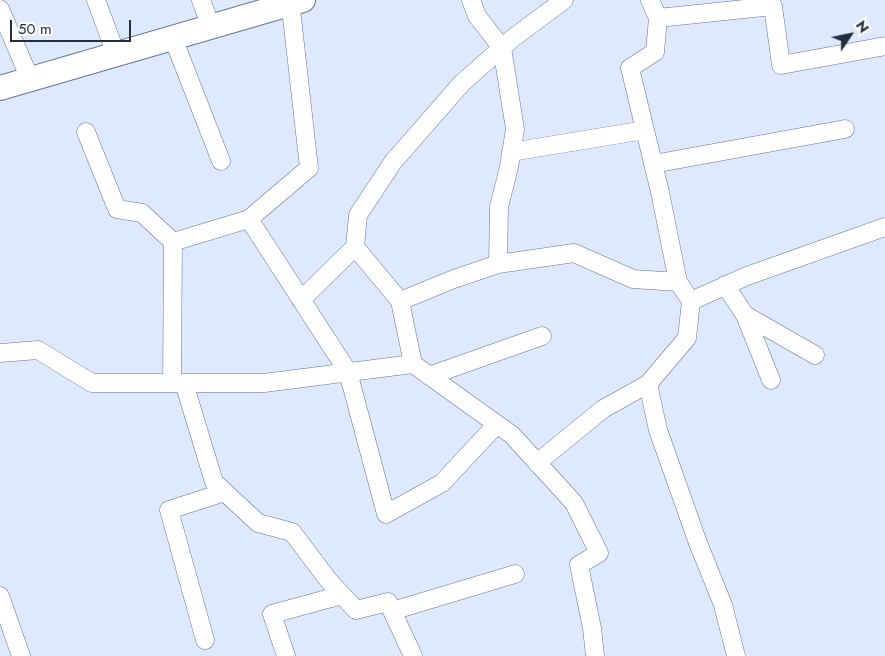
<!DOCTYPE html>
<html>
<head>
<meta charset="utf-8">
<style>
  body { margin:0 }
  #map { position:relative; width:885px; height:656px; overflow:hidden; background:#dfe9fd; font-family:Jost,sans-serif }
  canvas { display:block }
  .north { position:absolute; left:825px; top:10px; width:50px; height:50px; -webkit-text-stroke:4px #fff; paint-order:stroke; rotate:56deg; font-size:14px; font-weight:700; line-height:20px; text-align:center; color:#242c3f }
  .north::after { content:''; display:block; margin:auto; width:18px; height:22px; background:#242c3f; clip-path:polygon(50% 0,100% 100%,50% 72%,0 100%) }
  .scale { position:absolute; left:10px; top:20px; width:121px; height:22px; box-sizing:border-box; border:2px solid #242c3f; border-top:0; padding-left:6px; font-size:15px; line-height:18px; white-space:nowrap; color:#242c3f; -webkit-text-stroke:4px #fff; paint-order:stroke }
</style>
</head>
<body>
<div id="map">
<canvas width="885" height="656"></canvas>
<div class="north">N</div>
<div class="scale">50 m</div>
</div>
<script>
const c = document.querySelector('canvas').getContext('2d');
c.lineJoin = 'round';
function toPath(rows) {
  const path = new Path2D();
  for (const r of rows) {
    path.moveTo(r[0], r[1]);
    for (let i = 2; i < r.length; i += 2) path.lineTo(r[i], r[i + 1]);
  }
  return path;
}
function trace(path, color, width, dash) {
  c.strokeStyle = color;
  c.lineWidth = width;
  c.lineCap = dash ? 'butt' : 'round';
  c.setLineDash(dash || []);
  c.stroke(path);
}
const minor = toPath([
  [96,0,116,54],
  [201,0,211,27],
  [290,0,309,168,249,219,348,372,386,514,442,483,497,424],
  [471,0,477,16,502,48,515,129,509,167,499,207,498,264,574,253,633,279,678,282,691,301],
  [650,0,658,18,655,52,630,68,660,192,678,282],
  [0,9,30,79],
  [658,18,773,6,781,65,885,46],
  [173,38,221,161],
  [86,132,117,209,142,213,173,242],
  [511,152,645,130],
  [653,164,845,129],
  [355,247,400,301,413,364],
  [725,285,745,315,815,355],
  [301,300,355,247,358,215,393,162,462,83,513,38,564,0],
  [400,301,454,279,498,264],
  [745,315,771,380],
  [0,353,38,350,92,383,264,383,413,364,512,435,574,503,599,553,579,565,592,628,595,656],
  [429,376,542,336],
  [172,383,173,242,249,219],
  [184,383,214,482,258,523,292,532,329,581,356,610,388,602,413,656],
  [537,463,603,409,648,384],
  [0,596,21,656],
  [392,611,515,574],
  [205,640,169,510,225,492],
  [286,656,272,614,342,595],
  [736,656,723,605,698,543,658,430,648,384,687,338,691,301,747,276,885,227]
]);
const secondary = toPath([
  [0,88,303,0]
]);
trace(minor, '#60729f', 19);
trace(secondary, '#60729f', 26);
trace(minor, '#fff', 18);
trace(secondary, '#fff', 24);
</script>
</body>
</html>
